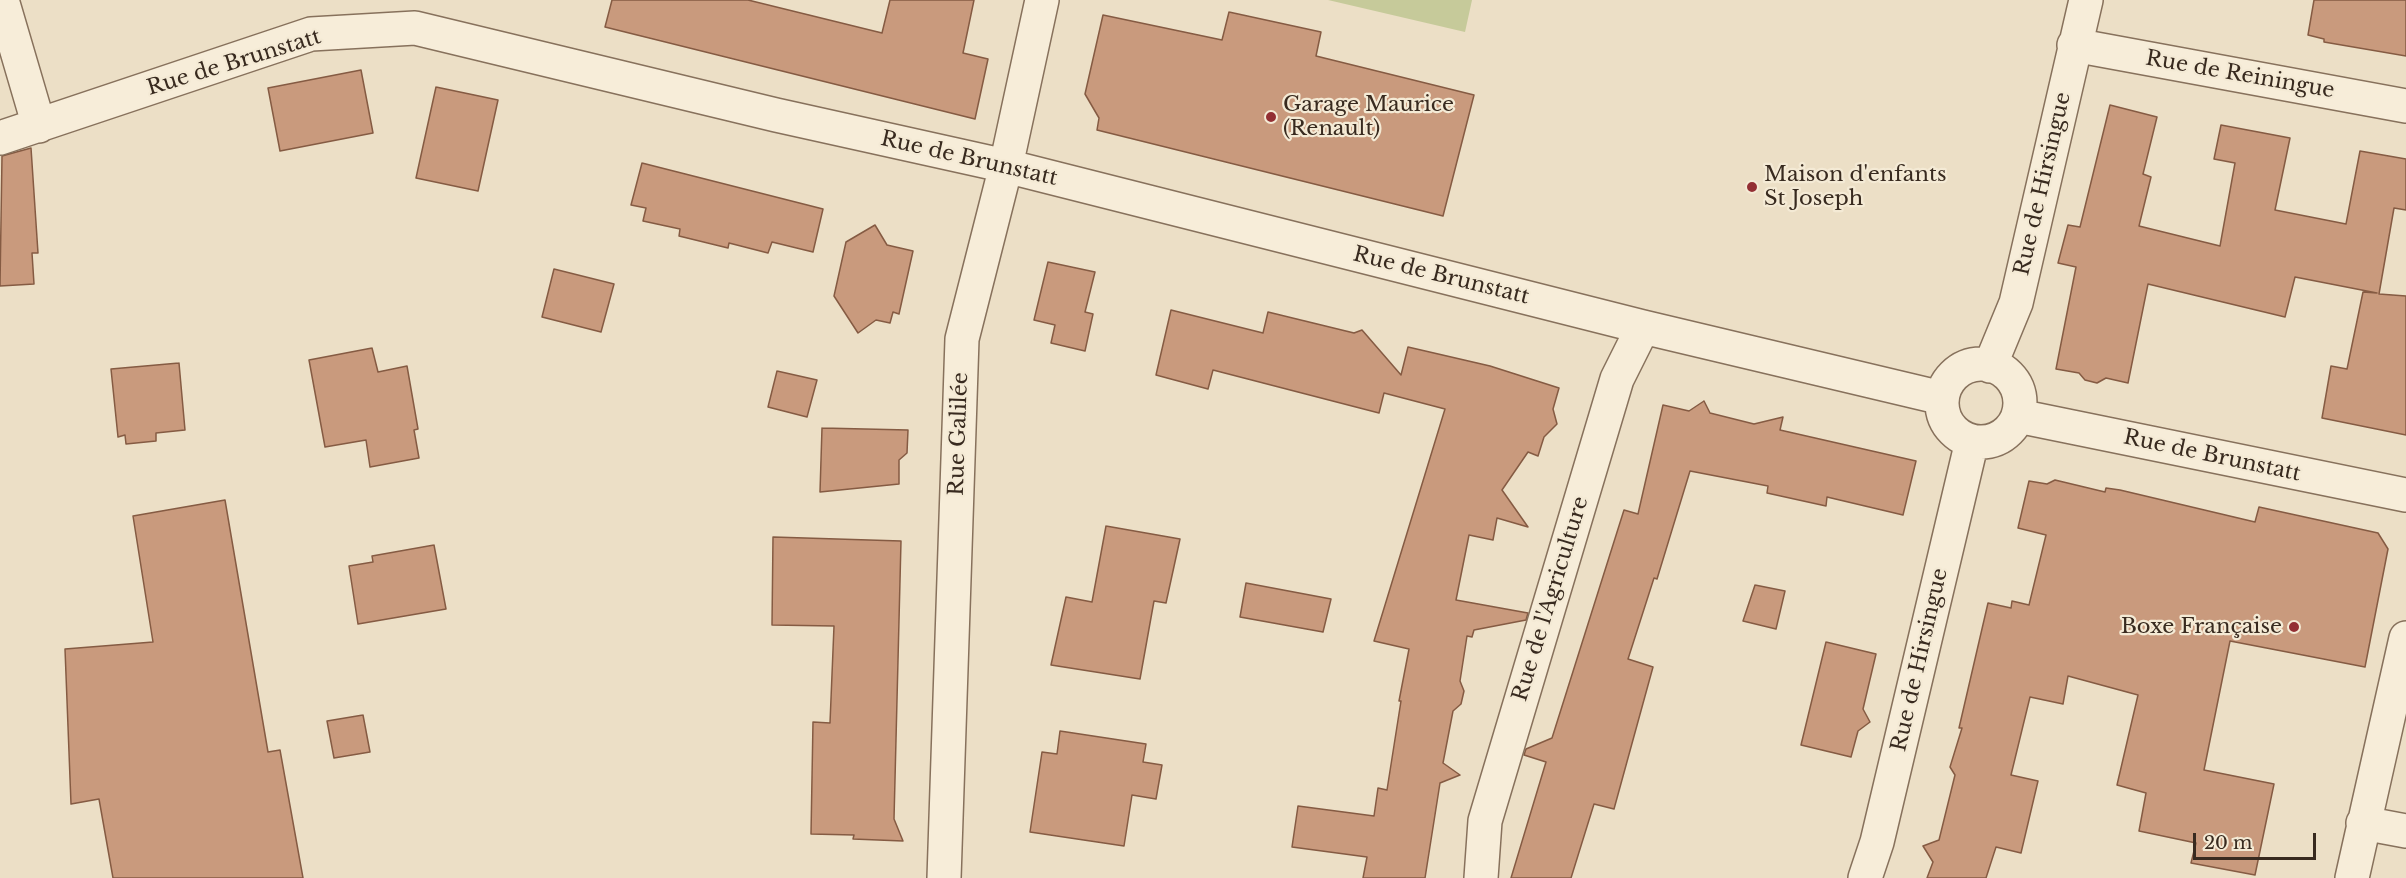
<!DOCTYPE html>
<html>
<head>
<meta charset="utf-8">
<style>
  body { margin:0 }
  #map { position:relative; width:2406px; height:878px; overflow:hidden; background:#ecdfc6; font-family:"Libre Baskerville",serif }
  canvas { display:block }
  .scale { position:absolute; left:2193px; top:833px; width:123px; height:27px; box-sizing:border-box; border:3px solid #382a1f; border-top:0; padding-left:8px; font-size:18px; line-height:21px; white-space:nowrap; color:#382a1f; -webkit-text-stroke:4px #f4ead5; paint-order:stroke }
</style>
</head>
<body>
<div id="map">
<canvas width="2406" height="878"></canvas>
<div class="scale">20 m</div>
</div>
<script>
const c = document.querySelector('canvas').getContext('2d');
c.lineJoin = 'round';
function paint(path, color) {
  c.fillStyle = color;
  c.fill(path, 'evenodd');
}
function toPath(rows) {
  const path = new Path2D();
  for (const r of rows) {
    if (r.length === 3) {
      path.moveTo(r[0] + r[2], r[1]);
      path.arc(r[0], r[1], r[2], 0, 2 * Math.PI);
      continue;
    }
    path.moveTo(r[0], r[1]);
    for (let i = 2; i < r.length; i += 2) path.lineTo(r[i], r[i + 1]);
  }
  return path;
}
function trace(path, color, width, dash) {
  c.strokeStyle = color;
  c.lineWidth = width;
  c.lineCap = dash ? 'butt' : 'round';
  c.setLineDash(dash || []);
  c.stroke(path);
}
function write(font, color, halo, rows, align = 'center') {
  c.font = font + ' "Libre Baskerville",serif';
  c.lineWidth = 4.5;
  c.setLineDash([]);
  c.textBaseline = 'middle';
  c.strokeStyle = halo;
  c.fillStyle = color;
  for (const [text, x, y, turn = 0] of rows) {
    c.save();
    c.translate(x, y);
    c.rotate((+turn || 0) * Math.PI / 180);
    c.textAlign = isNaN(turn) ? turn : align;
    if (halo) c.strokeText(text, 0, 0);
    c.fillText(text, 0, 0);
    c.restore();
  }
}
const green = toPath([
  [1328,0,1472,0,1465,32]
]);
const building = toPath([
  [612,0,748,0,882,33,890,0,974,0,963,53,988,59,975,119,605,27,612,0],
  [2314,0,2406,0,2406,56,2324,42,2324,39,2308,35,2314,0],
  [1229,12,1321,32,1316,56,1474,95,1443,216,1097,130,1099,118,1085,94,1103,15,1222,40,1229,12],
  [361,70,373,133,280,151,268,88,361,70],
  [436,87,498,100,478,191,416,178,436,87],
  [2110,105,2157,117,2143,174,2151,177,2139,226,2220,246,2235,163,2214,159,2221,125,2290,138,2275,210,2346,224,2360,151,2406,159,2406,210,2394,208,2379,294,2406,296,2406,435,2322,418,2331,366,2347,369,2363,292,2377,293,2295,277,2285,317,2148,284,2128,383,2106,378,2097,383,2085,380,2079,373,2056,369,2076,267,2058,263,2068,225,2080,227,2110,105],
  [31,148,38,253,32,253,34,284,0,286,2,156,31,148],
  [642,163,823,209,813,252,772,242,768,253,729,243,728,248,679,236,680,229,643,221,646,208,631,205,642,163],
  [875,225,887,245,913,251,899,314,893,312,890,323,876,320,858,333,834,296,846,242,875,225],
  [1048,262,1095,272,1085,312,1093,314,1085,351,1051,343,1055,325,1034,320,1048,262],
  [554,269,614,284,601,332,542,317,554,269],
  [1171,310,1263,333,1268,312,1354,333,1362,330,1401,375,1408,347,1490,366,1559,388,1553,409,1557,424,1544,437,1538,456,1528,452,1502,490,1528,527,1497,518,1493,540,1469,535,1456,600,1528,613,1526,620,1474,630,1472,637,1467,636,1460,681,1464,691,1461,704,1453,711,1443,763,1460,775,1440,783,1425,878,1363,878,1367,857,1292,847,1298,806,1374,816,1378,788,1387,790,1401,701,1399,701,1409,649,1374,641,1445,409,1384,393,1379,413,1213,370,1208,389,1156,375,1171,310],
  [372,348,378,372,407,366,418,429,414,430,419,458,370,467,366,440,325,447,309,360,372,348],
  [179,363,185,430,156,433,156,441,126,444,125,435,118,437,111,369,179,363],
  [777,371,817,380,807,417,768,407,777,371],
  [1704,401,1710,413,1754,424,1783,417,1780,430,1916,461,1903,515,1827,497,1826,506,1767,493,1768,486,1690,471,1657,579,1654,578,1628,659,1653,667,1614,809,1594,804,1571,878,1511,878,1546,762,1524,755,1526,749,1552,738,1624,510,1638,514,1663,405,1689,411,1704,401],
  [822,428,908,430,907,453,899,460,899,484,820,492,822,428],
  [2055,480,2105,492,2106,488,2120,490,2255,522,2259,507,2378,533,2388,549,2365,667,2230,641,2204,770,2274,784,2255,875,2191,863,2196,843,2139,831,2146,793,2117,785,2138,695,2068,676,2063,704,2030,697,2011,775,2038,781,2021,853,1996,847,1986,878,1927,878,1933,862,1923,846,1939,840,1955,775,1950,767,1962,728,1959,728,1988,603,2011,608,2012,601,2029,605,2046,535,2018,528,2029,481,2047,484,2055,480],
  [225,500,268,752,280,750,303,878,113,878,99,799,71,804,65,649,153,642,133,516,225,500],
  [1106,526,1180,539,1166,603,1154,601,1140,679,1051,665,1066,597,1092,602,1106,526],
  [773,537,901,541,894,819,903,841,853,839,854,835,811,834,813,722,830,723,834,626,772,625,773,537],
  [434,545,446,609,358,624,349,566,373,562,372,556,434,545],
  [1246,583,1331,599,1323,632,1240,617,1246,583],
  [1755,585,1785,591,1776,629,1743,621,1755,585],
  [1826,642,1876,654,1863,709,1870,722,1858,731,1851,757,1801,745,1826,642],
  [363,715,370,752,334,758,327,721,363,715],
  [1060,731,1146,744,1143,762,1162,765,1156,799,1132,795,1124,846,1030,832,1042,752,1057,754,1060,731]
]);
const minor = toPath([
  [2,0,39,126],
  [2074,45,2406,106],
  [0,138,311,34,415,28,776,115,1006,166,1643,327,1942,398],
  [1981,403,39],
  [1990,366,2016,303,2086,0],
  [2018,416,2406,495],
  [2363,823,2406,831],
  [944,878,962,339,1006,166,1042,0],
  [1481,878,1485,821,1617,379,1643,327],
  [1865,878,1877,842,1972,441],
  [2352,878,2406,638]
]);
const markers = [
  [1271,117,6,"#932f33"],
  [1752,187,6,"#932f33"],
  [2294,627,6,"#932f33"]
];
const streetNames = [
  ["Rue de Brunstatt",234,63,-17],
  ["Rue de Reiningue",2240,75,10],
  ["Rue de Brunstatt",969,159,13],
  ["Rue de Hirsingue",2043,184,-77],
  ["Rue de Brunstatt",1441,276,14],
  ["Rue Galilée",959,434,-88],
  ["Rue de Brunstatt",2212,456,12],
  ["Rue de l'Agriculture",1551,599,-73],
  ["Rue de Hirsingue",1920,660,-77]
];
const poiNames = [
  ["Garage Maurice",1283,105],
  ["(Renault)",1283,129],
  ["Maison d'enfants",1764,175],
  ["St Joseph",1764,199],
  ["Boxe Française",2282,627,"right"]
];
paint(green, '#c6ca9a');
paint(building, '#c99a7d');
trace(building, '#855b43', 1.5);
trace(minor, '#87715c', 36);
trace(minor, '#f7edd9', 33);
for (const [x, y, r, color] of markers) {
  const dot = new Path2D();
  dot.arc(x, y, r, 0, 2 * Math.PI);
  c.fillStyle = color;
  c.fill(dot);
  trace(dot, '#f4ead5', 2);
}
write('21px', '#382a1f', '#f4ead5', streetNames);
write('21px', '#382a1f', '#f4ead5', poiNames, 'left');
</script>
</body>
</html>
